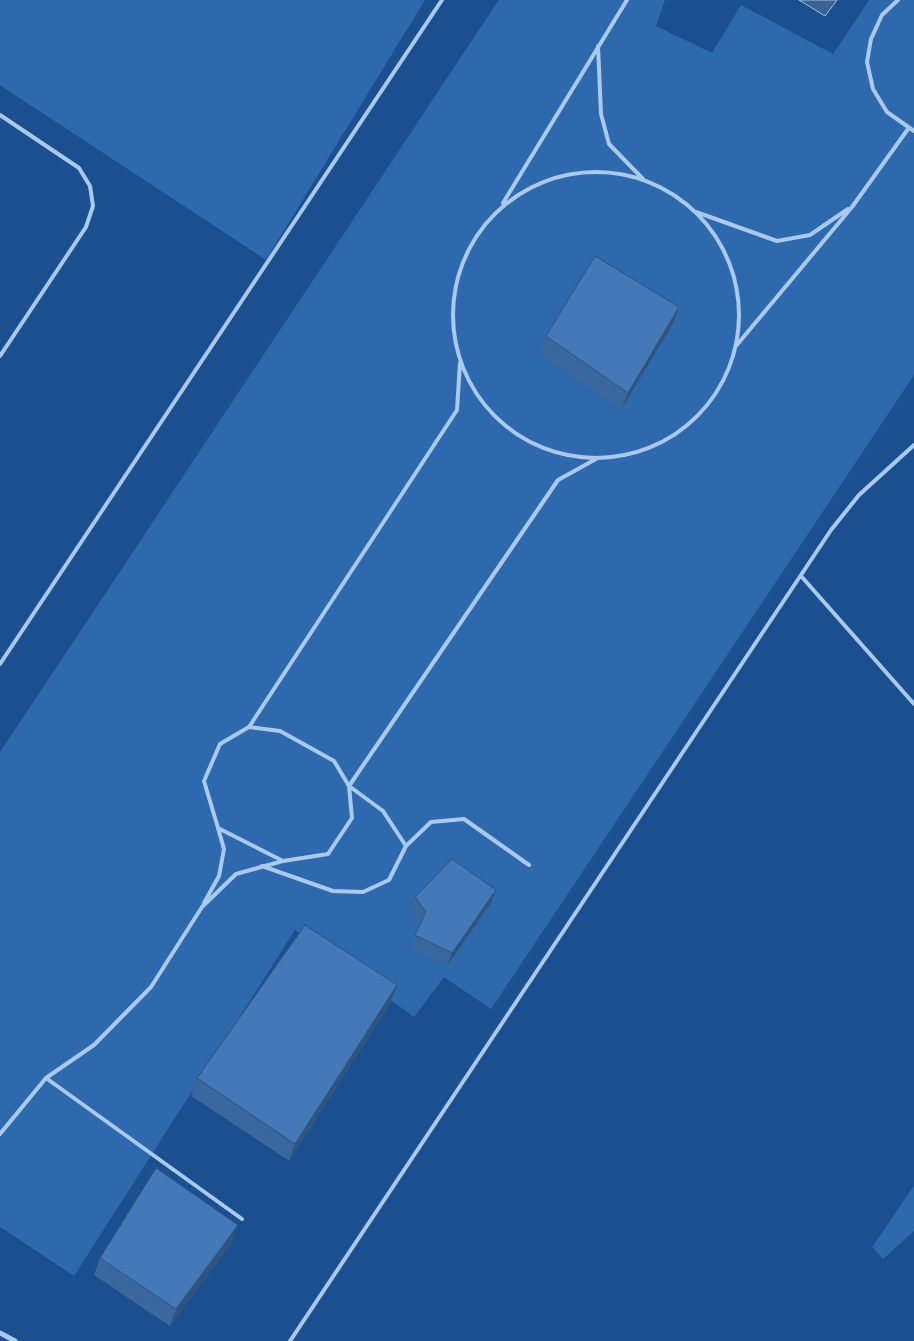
<!DOCTYPE html>
<html>
<head>
<meta charset="utf-8">
<style>
  body { margin:0 }
  canvas { display:block; background:#1b4f8f }
</style>
</head>
<body>
<canvas width="914" height="1341"></canvas>
<script>
const c = document.querySelector('canvas').getContext('2d');
c.lineJoin = 'round';
function paint(path, color) {
  c.fillStyle = color;
  c.fill(path, 'evenodd');
}
function toPath(rows) {
  const path = new Path2D();
  for (const r of rows) {
    if (r.length === 3) {
      path.moveTo(r[0] + r[2], r[1]);
      path.arc(r[0], r[1], r[2], 0, 2 * Math.PI);
      continue;
    }
    path.moveTo(r[0], r[1]);
    for (let i = 2; i < r.length; i += 2) path.lineTo(r[i], r[i + 1]);
  }
  return path;
}
function trace(path, color, width, dash) {
  c.strokeStyle = color;
  c.lineWidth = width;
  c.lineCap = dash ? 'butt' : 'round';
  c.setLineDash(dash || []);
  c.stroke(path);
}
const green = toPath([
  [0,0,425,0,266,260,0,85],
  [499,0,665,0,656,26,712,53,741,5,833,54,869,0,914,0,914,375,491,1009,444,977,414,1017,295,930,74,1276,0,1227,0,752],
  [914,1186,914,1231,883,1259,872,1247]
]);
const water = toPath([
  [799,0,837,0,825,16,799,0]
]);
const service = toPath([
  [898,0,882,15,871,39,867,62,873,89,887,112,914,131],
  [598,46,601,114,609,144,643,179],
  [0,115,79,168,90,186,93,206,86,227,0,356],
  [596,315,143],
  [503,203,627,0],
  [696,212,777,241,810,235,848,209],
  [736,346,852,207,908,129],
  [801,576,914,704],
  [0,664,442,0],
  [249,727,457,410,460,363],
  [406,846,431,822,464,819,529,865],
  [262,866,333,891,363,892,389,880,406,846,383,811,349,786,558,480,596,459],
  [204,903,219,876,224,849,218,828],
  [46,1078,242,1219],
  [0,1134,46,1078,94,1045,151,987,202,907,236,874,283,861,328,854,352,818,349,786,334,761,280,731,249,727,220,744,204,781,218,828,283,861],
  [290,1341,831,530,859,495,914,445]
]);
const minor = toPath([
  [0,1333,15,1341]
]);
const wall = toPath([
  [679,307,673,324,621,410,539,353,546,336],
  [415,897,491,903,447,966,410,948,420,924,410,910],
  [397,985,391,1002,289,1161,191,1096,197,1078],
  [232,1242,170,1326,94,1275,100,1258]
]);
const shadedWall = toPath([
  [679,307,673,324,621,410,628,393],
  [496,890,491,903,447,966,452,953],
  [397,985,391,1002,289,1161,295,1144],
  [238,1225,232,1242,170,1326,176,1309]
]);
const building = toPath([
  [595,256,679,307,628,393,546,336,595,256],
  [452,859,496,890,452,953,415,935,426,912,415,897,452,859],
  [305,925,397,985,295,1144,197,1078,305,925],
  [156,1168,238,1225,176,1309,100,1258,156,1168]
]);
paint(green, '#2e69ad');
paint(water, '#3c6290');
trace(water, '#9cc4f0', 1);
trace(service, '#a9c9ee', 4);
trace(minor, '#a9c9ee', 5);
paint(wall, '#3a679d');
paint(shadedWall, '#305480');
paint(building, '#4478b7');
trace(building, '#305480', 1);
</script>
</body>
</html>
